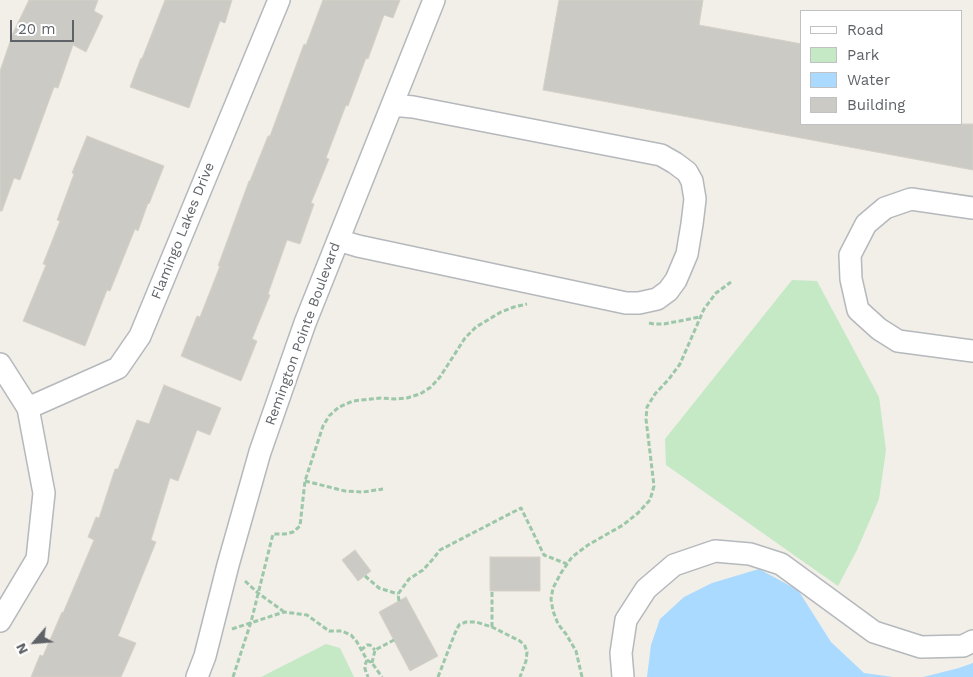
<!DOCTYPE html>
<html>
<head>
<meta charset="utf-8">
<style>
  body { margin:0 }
  #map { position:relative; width:973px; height:677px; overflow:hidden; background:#f1efe8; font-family:"Work Sans",sans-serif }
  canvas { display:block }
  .legend { position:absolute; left:800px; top:10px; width:162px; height:115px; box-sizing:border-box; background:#fff; border:1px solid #bfc1c3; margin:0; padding:6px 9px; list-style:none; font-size:15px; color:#5f6368 }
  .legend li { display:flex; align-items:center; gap:10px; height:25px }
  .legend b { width:25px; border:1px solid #bfc1c3 }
  .north { position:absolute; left:10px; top:617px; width:50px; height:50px; -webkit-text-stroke:4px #fff; paint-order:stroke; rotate:243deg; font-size:14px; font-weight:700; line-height:20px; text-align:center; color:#5f6368 }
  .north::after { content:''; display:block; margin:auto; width:18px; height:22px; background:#5f6368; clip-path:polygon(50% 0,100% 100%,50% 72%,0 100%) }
  .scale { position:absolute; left:10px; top:20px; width:64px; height:22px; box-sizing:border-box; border:2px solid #5f6368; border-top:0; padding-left:6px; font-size:15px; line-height:18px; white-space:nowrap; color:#5f6368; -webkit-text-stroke:4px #fff; paint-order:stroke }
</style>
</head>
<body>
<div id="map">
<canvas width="973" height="677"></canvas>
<ul class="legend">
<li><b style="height:6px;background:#fff"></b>Road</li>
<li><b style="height:14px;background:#c5e8c5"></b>Park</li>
<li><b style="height:14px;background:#aadaff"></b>Water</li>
<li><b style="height:14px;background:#cccac5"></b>Building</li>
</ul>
<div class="north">N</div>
<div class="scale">20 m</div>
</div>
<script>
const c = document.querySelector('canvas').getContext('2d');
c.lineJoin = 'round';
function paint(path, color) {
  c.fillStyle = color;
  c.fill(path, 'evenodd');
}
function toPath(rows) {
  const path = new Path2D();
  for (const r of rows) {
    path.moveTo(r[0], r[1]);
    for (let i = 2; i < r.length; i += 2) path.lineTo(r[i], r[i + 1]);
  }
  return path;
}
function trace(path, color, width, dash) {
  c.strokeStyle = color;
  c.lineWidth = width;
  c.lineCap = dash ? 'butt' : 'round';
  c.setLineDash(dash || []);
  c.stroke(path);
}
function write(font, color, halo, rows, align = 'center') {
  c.font = font + ' "Work Sans",sans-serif';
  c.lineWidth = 5;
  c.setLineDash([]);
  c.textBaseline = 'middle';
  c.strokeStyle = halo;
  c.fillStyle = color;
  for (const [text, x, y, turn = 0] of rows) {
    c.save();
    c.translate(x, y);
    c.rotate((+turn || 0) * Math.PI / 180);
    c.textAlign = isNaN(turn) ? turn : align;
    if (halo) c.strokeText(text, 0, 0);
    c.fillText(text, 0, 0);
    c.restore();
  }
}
const green = toPath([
  [792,280,817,281,879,397,886,450,879,499,857,550,838,586,666,465,665,439],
  [326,644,340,648,354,677,261,677]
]);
const water = toPath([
  [759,569,798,590,831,642,864,673,893,677,647,677,651,645,660,619,684,597,712,583],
  [973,663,973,677,923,677,959,668]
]);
const building = toPath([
  [29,0,98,0,94,11,103,16,86,52,73,45,58,88,54,87,20,180,14,178,2,211,0,211,0,71,13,33,29,0],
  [165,0,232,0,225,23,220,21,189,108,130,87,141,58,142,59,165,0],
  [323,0,400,0,393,18,384,15,368,59,366,58,348,106,346,105,326,158,329,159,311,203,314,204,300,244,287,240,268,294,270,295,252,339,257,341,241,381,181,356,197,316,200,317,220,266,218,266,249,181,250,181,268,136,270,136,304,44,306,45,323,0],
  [559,0,703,0,699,25,802,44,802,124,973,124,973,170,543,90,559,0],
  [87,136,164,166,149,204,148,203,138,231,135,229,110,291,107,290,85,346,23,321,46,265,43,264,60,221,57,220,74,174,72,173,87,136],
  [164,385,221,408,210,435,197,430,178,481,170,478,151,540,156,542,118,636,136,643,121,677,31,677,40,655,43,656,62,612,63,613,94,540,88,537,96,517,99,518,115,469,118,469,137,420,149,424,164,385],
  [355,550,371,571,358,581,342,560,355,550],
  [490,557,540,557,540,591,490,591,490,557],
  [406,597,438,656,410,671,379,612,406,597]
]);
const path = toPath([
  [649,323,654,324,664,324,700,317],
  [305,481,345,491,363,492,383,489],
  [365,576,379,588,398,594],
  [245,581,258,593,283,611],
  [399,601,398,594,409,579,423,570,433,559,440,550,521,508,544,555,567,564],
  [492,627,492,591],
  [232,629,284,612,307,615,329,631,342,631,351,635,357,642,367,660,372,663,382,677],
  [361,650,367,645,370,645,375,650],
  [367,660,365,665,365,669,368,677],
  [372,663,375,650,394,640],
  [233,677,251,622,273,534,285,534,293,532,300,526,305,481,323,426,329,416,339,407,353,401,381,398,394,399,407,398,420,394,431,387,440,377,465,338,476,327,501,312,514,307,527,304],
  [438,677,455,633,459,625,466,622,476,622,492,627,520,641,525,646,527,652,526,661,520,677],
  [582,677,576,651,566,634,558,624,553,611,551,599,553,588,561,573,572,557,588,545,623,525,638,513,650,500,654,486,646,419,647,407,655,394,669,379,680,364,704,309,716,293,731,282]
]);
const minor = toPath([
  [973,208,911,199,885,208,866,224,850,255,851,279,858,310,879,329,898,341,973,351],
  [338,240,358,246,626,303,639,303,657,299,668,291,676,280,687,254,692,224,695,199,692,181,687,172,675,163,661,155,413,107,392,105],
  [0,364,28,408,44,493,37,559,0,621],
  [28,408,118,368,140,336,279,0],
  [197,677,205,656,228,565,260,452,305,323,434,0],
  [623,677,621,653,626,620,646,589,674,565,715,551,750,554,781,564,874,632,921,647,963,646,973,641]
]);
const streetNames = [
  ["Flamingo Lakes Drive",183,231,-68],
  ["Remington Pointe Boulevard",303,334,-70]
];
paint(green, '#c5e8c5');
paint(water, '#aadaff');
paint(building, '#cccac5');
trace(building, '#d6d1c6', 1);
trace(minor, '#b5b8bc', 24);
trace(path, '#9cc7a9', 3, [5, 2.5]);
trace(minor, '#fff', 21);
write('14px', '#5f6368', '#fff', streetNames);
</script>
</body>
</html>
